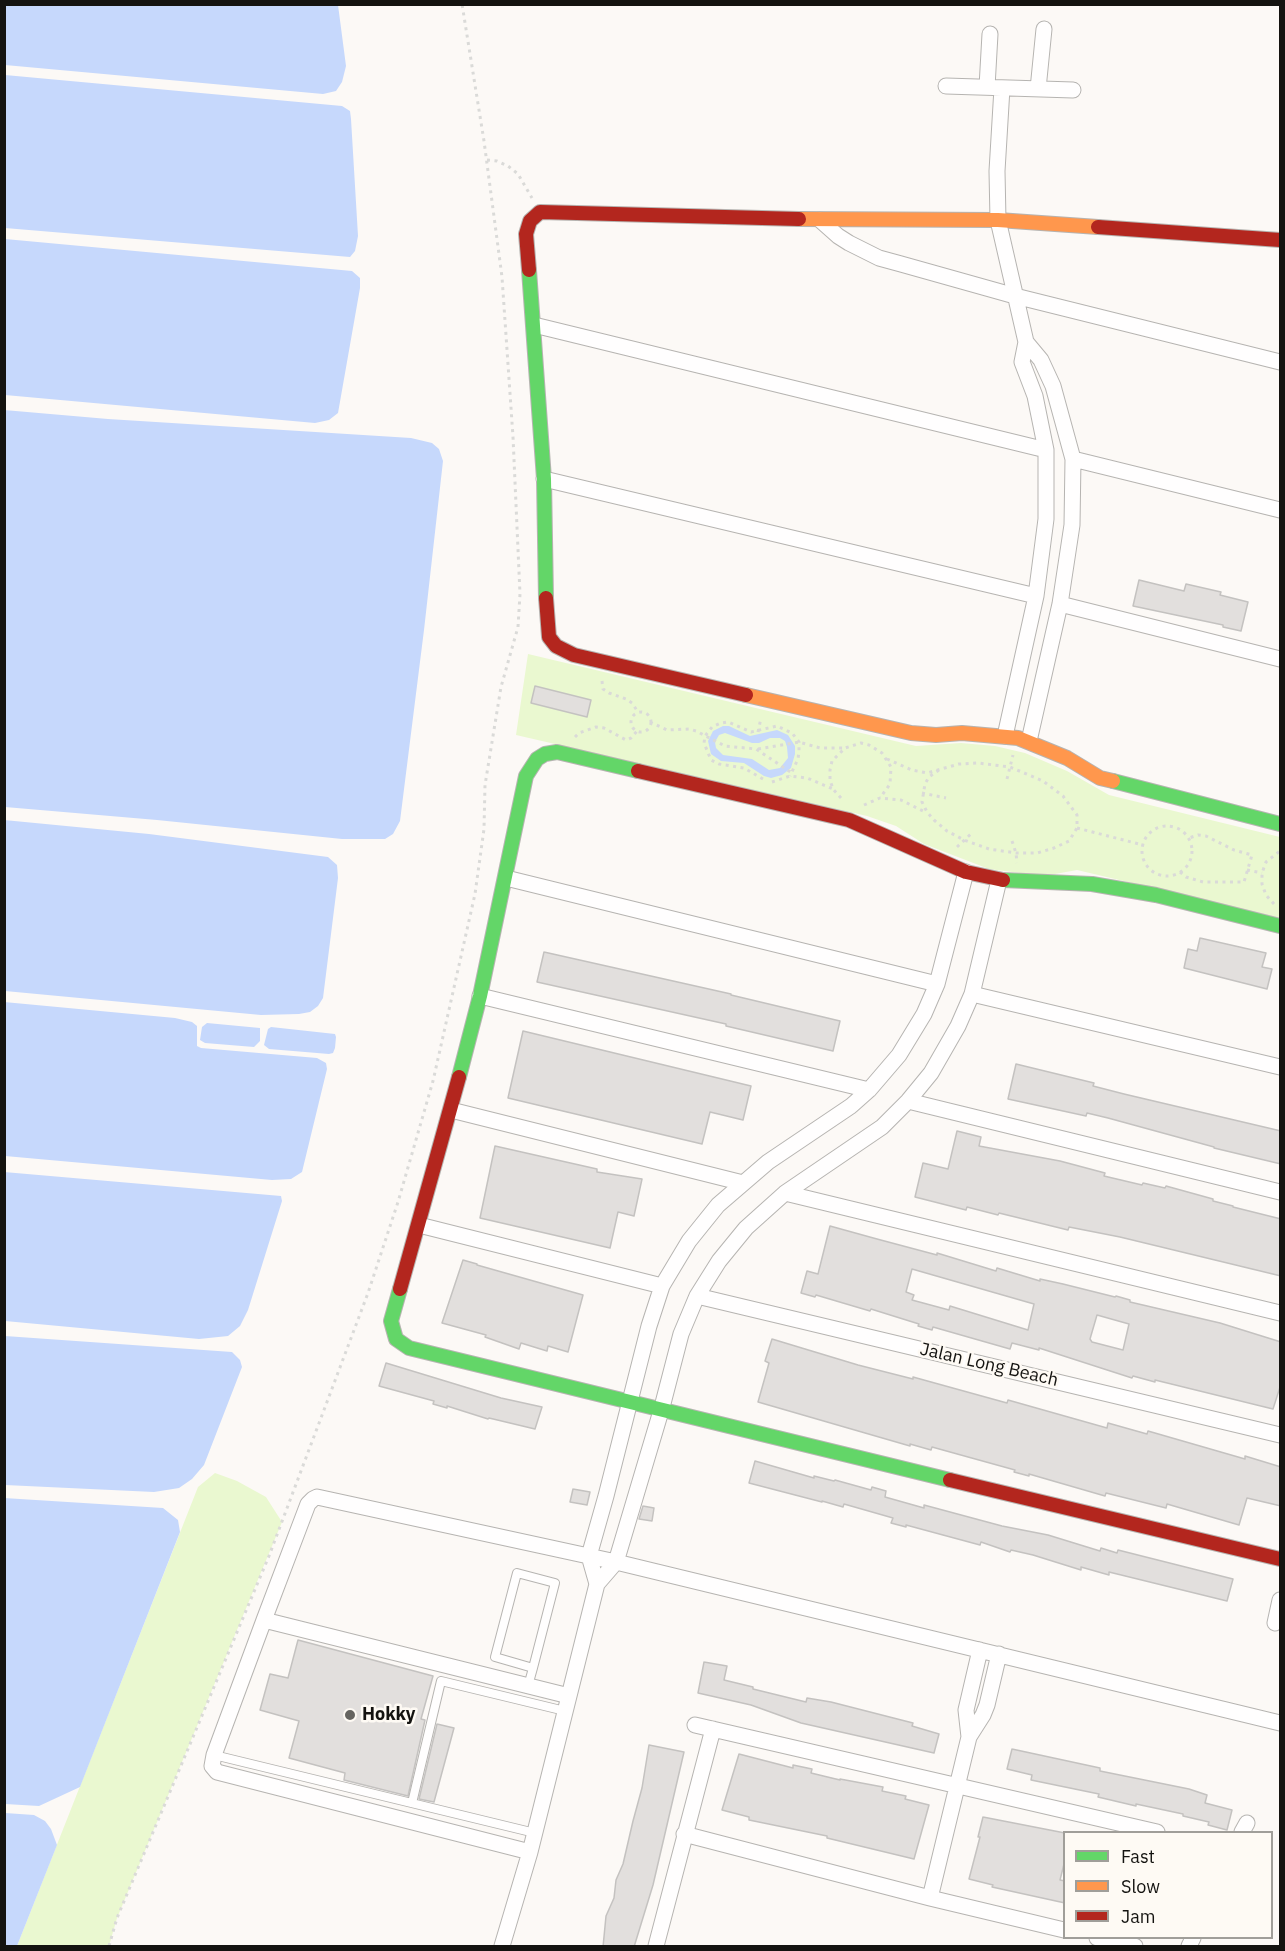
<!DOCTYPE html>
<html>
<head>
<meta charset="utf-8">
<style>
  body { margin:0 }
  #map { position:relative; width:1285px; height:1951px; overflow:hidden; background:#fcf9f6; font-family:"IBM Plex Sans",sans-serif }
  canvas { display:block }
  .frame { position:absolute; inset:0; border:6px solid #141310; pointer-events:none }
  .legend { position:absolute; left:1063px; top:1831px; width:210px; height:108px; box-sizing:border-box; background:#fefaf4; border:2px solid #a09e99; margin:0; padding:8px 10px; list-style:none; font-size:18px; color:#141310 }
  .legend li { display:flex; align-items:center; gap:12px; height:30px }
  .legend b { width:30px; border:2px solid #a09e99 }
</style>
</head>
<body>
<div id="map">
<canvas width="1285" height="1951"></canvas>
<div class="frame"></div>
<ul class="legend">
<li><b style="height:8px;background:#63d668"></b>Fast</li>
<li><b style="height:8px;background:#ff974d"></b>Slow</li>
<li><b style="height:8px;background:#b3261e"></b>Jam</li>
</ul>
</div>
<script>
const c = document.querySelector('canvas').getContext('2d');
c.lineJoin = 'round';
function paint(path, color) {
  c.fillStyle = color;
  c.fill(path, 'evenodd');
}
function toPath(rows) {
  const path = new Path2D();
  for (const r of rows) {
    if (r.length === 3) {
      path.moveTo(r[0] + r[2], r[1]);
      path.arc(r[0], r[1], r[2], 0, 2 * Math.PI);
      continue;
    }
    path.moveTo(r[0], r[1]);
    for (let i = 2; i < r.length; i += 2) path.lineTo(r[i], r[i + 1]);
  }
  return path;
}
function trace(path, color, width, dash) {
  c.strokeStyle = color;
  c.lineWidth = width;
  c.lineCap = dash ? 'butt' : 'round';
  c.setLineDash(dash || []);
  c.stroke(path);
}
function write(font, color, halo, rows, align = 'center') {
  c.font = font + ' "IBM Plex Sans",sans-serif';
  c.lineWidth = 5;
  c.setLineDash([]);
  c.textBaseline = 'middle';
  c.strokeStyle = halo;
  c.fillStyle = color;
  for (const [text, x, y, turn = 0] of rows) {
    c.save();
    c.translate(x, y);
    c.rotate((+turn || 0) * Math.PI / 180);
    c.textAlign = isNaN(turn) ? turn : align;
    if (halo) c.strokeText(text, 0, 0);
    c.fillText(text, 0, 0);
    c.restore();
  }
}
const green = toPath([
  [528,654,916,746,961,743,995,746,1025,753,1067,771,1109,795,1280,837,1280,918,1077,870,1055,874,1028,874,989,869,924,844,896,826,867,816,516,735],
  [215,1473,237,1481,266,1497,282,1522,117,1918,109,1946,17,1946,198,1487]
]);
const water = toPath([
  [4,5,338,5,346,66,342,82,336,91,323,94,5,65],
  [5,75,342,106,350,111,351,119,358,236,355,251,350,257,5,228],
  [5,239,352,271,360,278,360,288,338,413,329,420,315,423,5,395],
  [4,410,108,419,411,438,432,443,439,449,443,461,424,630,400,821,393,834,385,839,342,839,157,820,5,807],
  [723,726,729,726,750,736,777,730,788,735,795,746,795,754,791,768,782,775,771,778,764,776,744,763,721,761,711,754,708,741,713,731],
  [725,733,752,743,759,743,770,738,780,738,785,741,787,747,788,758,780,768,769,770,752,759,723,755,716,748,715,742,719,735],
  [4,820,149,834,328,857,337,865,338,878,323,998,318,1006,310,1012,299,1014,261,1015,5,991],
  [4,1002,175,1018,192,1022,197,1026,197,1046,201,1048,317,1058,326,1063,327,1069,302,1172,291,1179,272,1180,5,1156],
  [207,1023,260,1028,260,1041,254,1047,205,1043,200,1040,202,1027],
  [271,1027,335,1034,336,1037,335,1048,333,1053,329,1054,269,1049,264,1045,268,1029],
  [4,1172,281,1196,282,1201,248,1310,240,1326,228,1336,199,1339,5,1321],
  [5,1336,232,1352,240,1360,242,1367,204,1465,192,1479,179,1488,154,1492,5,1485],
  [4,1498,163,1508,178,1520,180,1532,80,1787,39,1806,5,1804],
  [5,1813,34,1815,45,1821,51,1829,57,1845,17,1946,5,1946]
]);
const building = toPath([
  [1139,580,1184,591,1186,584,1221,592,1220,595,1248,602,1241,631,1223,627,1223,625,1133,606,1139,580],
  [535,686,591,700,587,717,531,703,535,686],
  [1200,938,1266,953,1262,967,1272,969,1267,989,1184,968,1188,949,1197,951,1200,938],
  [544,952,731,994,731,995,840,1021,833,1051,726,1026,726,1024,537,982,544,952],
  [523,1031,751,1086,743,1120,710,1112,702,1144,508,1098,523,1031],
  [1016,1064,1094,1083,1093,1086,1124,1094,1281,1131,1281,1164,1214,1148,1214,1147,1108,1118,1087,1113,1086,1116,1008,1099,1016,1064],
  [957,1131,981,1137,979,1146,1060,1161,1105,1173,1104,1176,1142,1185,1143,1183,1165,1188,1166,1186,1213,1199,1213,1201,1233,1206,1233,1207,1281,1219,1281,1276,1120,1237,1069,1227,1068,1230,999,1213,998,1215,967,1207,966,1210,915,1197,923,1163,948,1169,957,1131],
  [495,1146,597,1169,597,1172,642,1179,634,1216,618,1212,610,1248,480,1218,495,1146],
  [830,1226,877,1239,937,1255,937,1253,996,1271,997,1268,1040,1281,1040,1279,1063,1284,1115,1297,1116,1296,1130,1300,1130,1302,1220,1323,1281,1342,1281,1384,1273,1409,1155,1380,1155,1382,1133,1376,1132,1378,1039,1348,1039,1350,1012,1343,1010,1349,933,1327,932,1330,918,1326,919,1324,871,1309,870,1311,816,1295,815,1297,801,1293,807,1271,818,1274,830,1226],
  [912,1269,1034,1304,1028,1330,950,1306,949,1310,912,1300,914,1295,906,1292,912,1269],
  [1097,1315,1129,1324,1123,1350,1092,1342,1090,1339,1097,1315],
  [463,1260,477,1264,477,1265,583,1295,568,1352,548,1346,547,1351,521,1343,519,1349,485,1337,486,1335,442,1323,463,1260],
  [772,1339,858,1365,913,1379,913,1377,1007,1403,1008,1400,1107,1428,1108,1423,1147,1434,1148,1431,1245,1459,1245,1456,1281,1467,1281,1506,1247,1498,1239,1525,1167,1504,1166,1508,1106,1493,1105,1496,1029,1474,1029,1476,1014,1472,1015,1470,932,1447,931,1450,910,1444,910,1446,758,1402,769,1363,765,1361,772,1339],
  [386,1363,501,1398,542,1407,535,1429,489,1418,488,1419,447,1406,447,1408,433,1404,434,1401,379,1386,386,1363],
  [755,1461,814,1478,814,1476,834,1481,835,1480,871,1490,872,1487,886,1491,885,1497,924,1508,924,1505,1002,1526,1048,1535,1100,1551,1101,1548,1117,1553,1118,1550,1233,1579,1227,1601,1109,1572,1109,1575,1081,1567,1081,1570,1033,1555,1011,1550,1010,1552,981,1542,980,1545,906,1525,906,1527,891,1523,893,1518,844,1504,843,1507,822,1501,822,1502,749,1483,755,1461],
  [573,1489,590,1492,587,1505,570,1502,573,1489],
  [643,1506,654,1508,652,1521,639,1519,643,1506],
  [298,1640,433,1676,421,1719,425,1720,408,1796,344,1780,345,1773,289,1758,299,1721,260,1710,270,1674,288,1678,298,1640],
  [704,1662,727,1666,724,1680,753,1687,753,1689,806,1702,807,1698,831,1702,913,1723,912,1726,939,1734,934,1753,801,1723,751,1705,698,1693,704,1662],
  [437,1724,454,1728,434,1802,419,1799,437,1724],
  [649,1745,684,1752,653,1885,634,1947,603,1947,606,1916,614,1898,616,1880,623,1864,633,1821,642,1788,649,1745],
  [1012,1749,1100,1768,1100,1771,1189,1789,1207,1795,1205,1803,1232,1810,1227,1830,1208,1825,1209,1822,1183,1816,1183,1814,1136,1804,1136,1806,1098,1797,1099,1794,1031,1780,1032,1775,1007,1769,1012,1749],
  [739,1754,793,1768,793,1765,812,1769,811,1773,840,1780,840,1779,883,1787,882,1791,906,1796,905,1799,929,1805,914,1859,827,1838,827,1836,749,1820,749,1817,722,1810,739,1754],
  [983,1817,1065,1833,1065,1860,1060,1880,1065,1881,1065,1903,992,1887,993,1885,969,1879,980,1837,978,1837,983,1817]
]);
const path = toPath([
  [487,160,497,161,508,166,518,174,532,198],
  [602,681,603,689,609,693,626,699,632,703,638,712],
  [641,722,10],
  [650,722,667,730,689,729,696,731,725,746,756,749,792,773],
  [758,732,761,718],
  [575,737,579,733,596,727,604,728,626,740,631,738,637,731],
  [758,749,799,742,820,748,843,748],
  [887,759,912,770,927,773,959,764,978,763,1010,767,1043,781,1063,796,1077,815,1077,828,1069,841,1054,848,1037,853,1016,853,989,849,964,840,947,831,934,820,927,812,922,802,925,784,929,777,939,770],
  [763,779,744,768,719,764,711,760,704,743,705,736,712,727,721,723,728,722,751,732,777,726,792,733,799,742,799,751,798,759,790,776],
  [1007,779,1013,755],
  [772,782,790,776,807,778,833,789],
  [922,793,946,798],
  [841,798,833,789,830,780,830,770,832,761,845,748,861,743,869,745,882,753,891,767,890,784,880,798],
  [864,805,880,798,901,800,925,812],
  [1167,851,25],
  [1077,828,1143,845],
  [1012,841,1016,853,1017,863],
  [957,847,973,832],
  [1247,870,1262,873],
  [1180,872,1186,877,1203,882,1244,882,1252,855,1234,850,1206,836,1198,835,1189,838],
  [1274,904,1266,895,1262,884,1262,873,1266,862,1280,851],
  [109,1946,117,1918,269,1556,368,1293,398,1202,433,1081,475,894,484,829,485,785,501,687,518,627,520,594,513,437,502,277,484,141,462,4]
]);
const lane = toPath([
  [528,1686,533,1668,555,1583,517,1573,495,1657,533,1668],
  [214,1755,535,1833],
  [412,1803,441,1681,565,1711]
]);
const street = toPath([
  [946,86,1073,90],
  [987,87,990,34],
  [1002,88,997,171,998,220,1026,342,1022,362,1035,396,1046,450,1046,519,1036,596,1005,736],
  [1038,89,1044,29],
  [820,220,838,236,849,243,879,258,901,264,1015,296,1280,362],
  [534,325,1046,450],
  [1026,342,1041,360,1053,386,1073,459,1072,525,1060,604,1029,741],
  [1073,459,1280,510],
  [544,479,1036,596],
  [1060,604,1280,659],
  [506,878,937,984],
  [972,994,1280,1067],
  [480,996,869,1090],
  [908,1101,1280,1192],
  [451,1110,743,1183],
  [785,1193,1280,1313],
  [419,1225,662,1286],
  [697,1296,1280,1435],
  [597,1584,589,1556,606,1496,649,1326,662,1286,689,1241,718,1205,768,1162,851,1106,869,1090,899,1055,924,1014,937,984,966,872],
  [264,1620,569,1696],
  [1275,1623,1280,1600],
  [980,1650,966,1710,969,1737,983,1715,987,1705,999,1654],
  [695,1725,1157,1832],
  [1242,1832,1247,1823],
  [684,1834,930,1898,1064,1930],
  [530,1852,217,1772,212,1766,214,1755,264,1620,308,1504,313,1499,317,1497,616,1562,1280,1723],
  [930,1898,969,1737],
  [1097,1938,1135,1946],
  [502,1946,530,1852,597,1584,616,1562,661,1411,681,1334,697,1296,719,1261,746,1228,785,1193,882,1127,908,1101,931,1073,958,1026,972,994,999,880],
  [656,1946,713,1729],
  [1189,1946,1193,1938]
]);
const fast = toPath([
  [529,270,544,479,546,598],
  [1113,781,1280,824],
  [1003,880,1092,884,1156,895,1280,926],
  [459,1077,480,996,526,776,537,759,545,754,557,752,638,771],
  [400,1289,391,1321,396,1339,409,1348,950,1480]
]);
const slow = toPath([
  [799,219,998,220,1098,227],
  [746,695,911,733,936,735,962,733,1018,738,1067,758,1100,778,1113,781]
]);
const jam = toPath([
  [1098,227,1280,240],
  [529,270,526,234,530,221,540,212,799,219],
  [546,598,549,637,556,646,574,655,746,695],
  [638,771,849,820,966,872,1003,880],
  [400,1289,459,1077],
  [950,1480,1280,1559]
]);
const markers = [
  [350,1715,6,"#656460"]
];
const streetNames = [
  ["Jalan Long Beach",989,1365,13]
];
const poiNames = [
  ["Hokky",362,1715]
];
paint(green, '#eaf8d0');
paint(water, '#c6d8fc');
paint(building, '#e2dfdd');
trace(building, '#c4c2c0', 1.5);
trace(lane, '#b6b4b1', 10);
trace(street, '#b6b4b1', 17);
trace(fast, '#b6b4b1', 16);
trace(slow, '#b6b4b1', 16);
trace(jam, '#b6b4b1', 16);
trace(path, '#dadad8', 3, [3, 4.5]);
trace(lane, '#fffefe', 8);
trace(street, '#fffefe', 15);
trace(fast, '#63d668', 14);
trace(slow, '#ff974d', 14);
trace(jam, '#b3261e', 14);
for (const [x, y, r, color] of markers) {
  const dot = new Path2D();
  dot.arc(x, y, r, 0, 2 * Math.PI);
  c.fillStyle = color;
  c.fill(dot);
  trace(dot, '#fefaf4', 2);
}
write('18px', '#141310', '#fefaf4', streetNames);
write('bold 18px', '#141310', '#fefaf4', poiNames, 'left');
</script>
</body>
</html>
